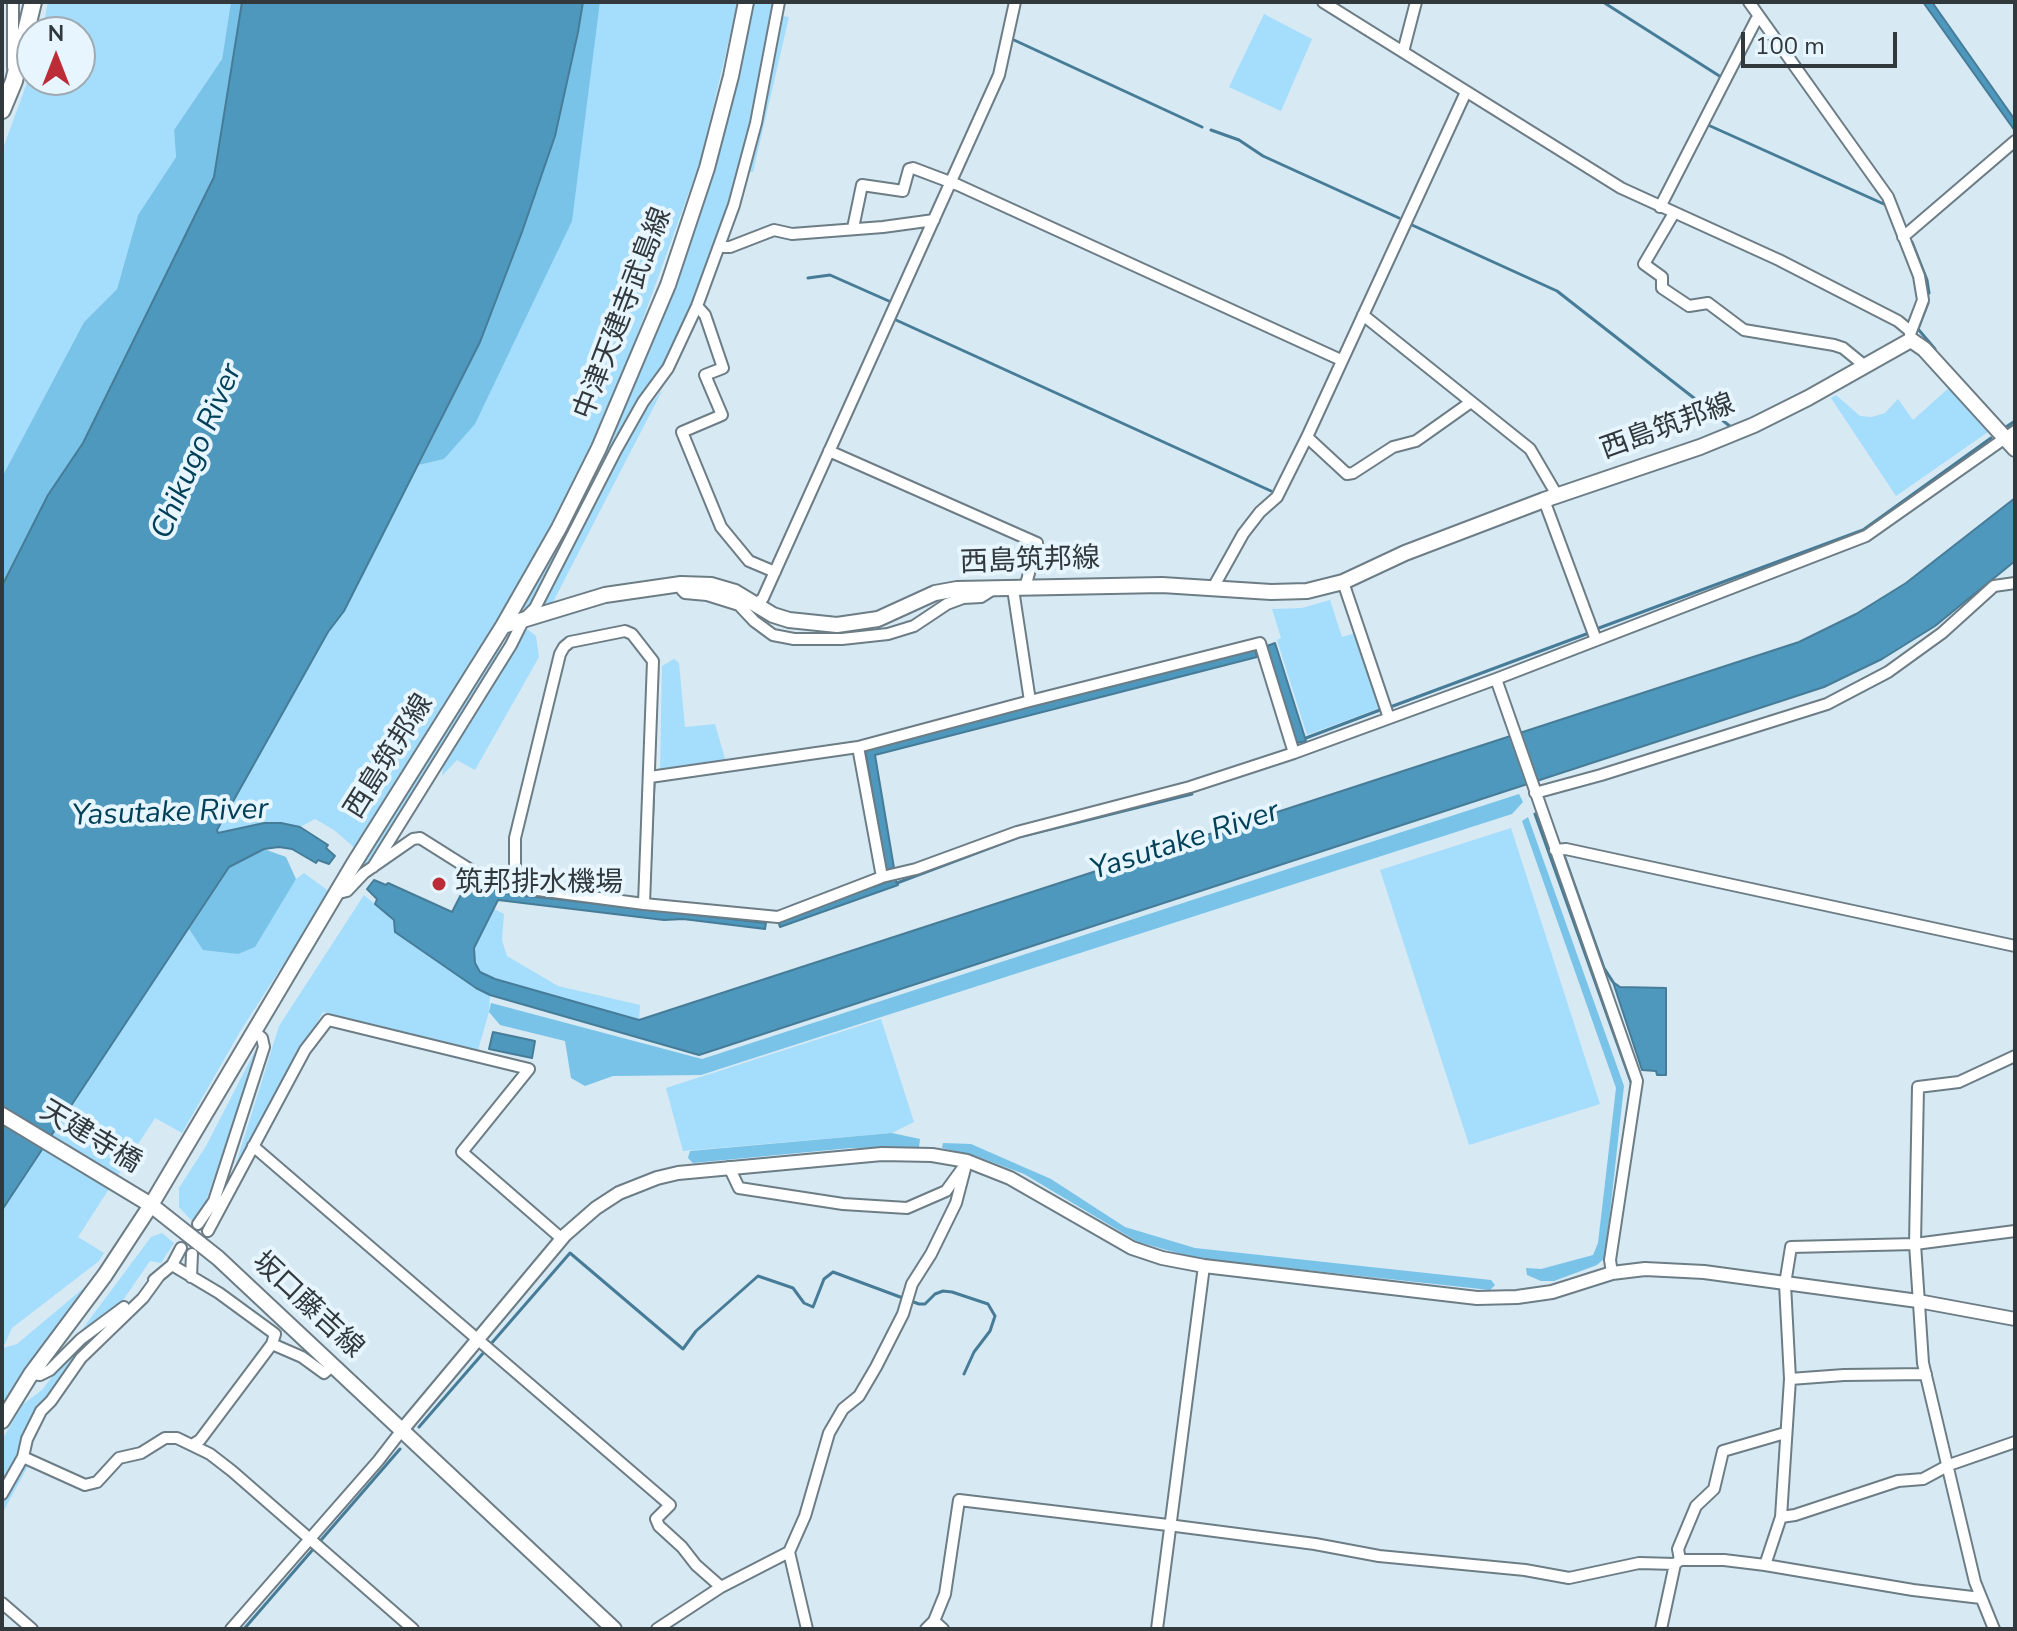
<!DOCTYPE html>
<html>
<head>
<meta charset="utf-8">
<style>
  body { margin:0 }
  #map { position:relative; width:2017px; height:1631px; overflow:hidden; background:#d7e9f3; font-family:"Nunito Sans",sans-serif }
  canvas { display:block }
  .frame { position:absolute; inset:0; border:4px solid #32393d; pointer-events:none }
  .north { position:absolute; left:16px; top:16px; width:80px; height:80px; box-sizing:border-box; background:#e7f5fe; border:2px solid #9faab1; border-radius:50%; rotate:0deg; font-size:22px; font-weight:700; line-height:32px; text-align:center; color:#32393d }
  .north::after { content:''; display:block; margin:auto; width:28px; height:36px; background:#bc2c36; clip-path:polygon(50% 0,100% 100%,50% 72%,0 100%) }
  .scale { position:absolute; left:1741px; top:32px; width:156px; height:36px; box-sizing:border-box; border:4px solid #32393d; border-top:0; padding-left:10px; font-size:24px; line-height:28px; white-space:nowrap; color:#32393d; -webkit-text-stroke:6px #e7f5fe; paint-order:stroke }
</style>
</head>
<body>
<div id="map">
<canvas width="2017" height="1631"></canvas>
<div class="frame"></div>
<div class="north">N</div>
<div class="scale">100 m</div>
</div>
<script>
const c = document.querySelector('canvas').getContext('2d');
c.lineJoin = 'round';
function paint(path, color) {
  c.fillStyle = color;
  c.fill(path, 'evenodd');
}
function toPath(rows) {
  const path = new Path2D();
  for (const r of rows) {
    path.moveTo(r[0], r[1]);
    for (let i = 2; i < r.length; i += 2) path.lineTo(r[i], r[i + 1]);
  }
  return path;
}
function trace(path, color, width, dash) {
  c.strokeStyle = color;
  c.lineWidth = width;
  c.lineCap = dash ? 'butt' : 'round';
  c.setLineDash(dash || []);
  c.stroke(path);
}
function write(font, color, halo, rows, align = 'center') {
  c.font = font + ' "Nunito Sans","Noto Sans JP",sans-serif';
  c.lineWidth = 8;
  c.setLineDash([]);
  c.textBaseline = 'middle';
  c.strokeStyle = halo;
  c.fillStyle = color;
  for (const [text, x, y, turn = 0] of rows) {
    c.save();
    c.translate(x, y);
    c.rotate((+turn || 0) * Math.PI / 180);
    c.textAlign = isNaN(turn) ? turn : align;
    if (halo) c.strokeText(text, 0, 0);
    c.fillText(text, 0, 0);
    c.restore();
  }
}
const green = toPath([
  [48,2,231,2,222,59,174,130,176,157,138,215,117,289,84,322,2,477,2,151,32,69,32,80,80,80,80,32,42,32],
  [600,2,738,2,700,162,615,396,552,527,439,718,356,849,334,830,315,819,300,827,281,823,264,823,218,833,217,830,328,632,344,611,419,465,444,459,571,221],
  [754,2,774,2,773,10,739,172,693,306,665,367,628,418,531,607,519,609,566,530,631,395,674,289,715,169],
  [1264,14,1312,39,1281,111,1229,87],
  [782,16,789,17,753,172,747,172],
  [1951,386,1988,432,1896,496,1831,398,1836,395,1860,416,1872,417,1885,413,1898,399,1913,420],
  [663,389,553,602,540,607,636,422],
  [1330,600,1342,637,1355,633,1380,708,1307,735,1277,640,1281,638,1272,609,1302,608],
  [527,629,536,636,539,657,475,770,457,760,442,776,444,761],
  [496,646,501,646,495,663,371,860,354,876],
  [674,659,679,663,685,727,715,724,726,762,660,773,662,666],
  [1511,828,1600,1104,1469,1145,1380,870],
  [304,873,330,892,241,1030,182,1133,155,1118,78,1237,104,1253,99,1261,12,1328,3,1348,17,1344,92,1281,2,1407,2,1210,189,929,204,950],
  [364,895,394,920,396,932,476,988,490,995,489,1012,478,1050,323,1012,234,1170,279,1026],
  [494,909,504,914,502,940,507,956,558,986,640,1005,639,1020,495,979,480,972,475,963,474,948],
  [881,1019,914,1122,892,1133,683,1151,666,1088],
  [255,1051,255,1060,206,1201,192,1221,179,1207,179,1188,206,1146],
  [162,1233,174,1243,161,1263,150,1261,119,1306,72,1343,151,1237],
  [93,1338,57,1390,40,1403,18,1453,28,1466,2,1514,2,1440,22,1405,42,1390,70,1353]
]);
const forest = toPath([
  [231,2,242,2,214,177,83,443,48,495,2,586,2,477,84,322,117,289,138,215,176,157,174,130,222,59],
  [583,2,600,2,572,221,475,424,444,459,419,465,480,342,522,232,555,136,578,32],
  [1519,794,1523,802,1512,814,701,1075,613,1076,585,1086,571,1078,565,1041,500,1025,489,1012,491,1003,702,1059],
  [1528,817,1624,1086,1605,1258,1597,1265,1554,1281,1541,1281,1527,1275,1526,1268,1541,1269,1593,1255,1598,1243,1616,1088,1522,821],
  [264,849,286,857,296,879,255,947,238,954,203,950,189,929,229,867],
  [892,1133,920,1139,919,1147,851,1148,693,1163,688,1158,690,1151],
  [943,1143,971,1144,1051,1179,1125,1227,1195,1248,1491,1280,1495,1285,1490,1290,1195,1258,1138,1242,1024,1174,976,1156,942,1148]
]);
const water = toPath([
  [242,2,583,2,578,32,555,136,522,232,480,342,344,611,328,632,217,830,218,833,264,823,281,823,300,827,328,845,326,848,335,856,329,864,318,860,316,863,292,849,279,847,264,849,229,867,2,1210,2,586,48,495,83,443,214,177,242,2],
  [1923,2,1932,2,2015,120,2015,131,1923,2],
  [2015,498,2015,561,1935,626,1882,659,1824,687,699,1055,490,995,476,988,395,932,394,920,375,904,377,899,367,889,374,880,386,885,388,883,452,912,470,877,502,893,766,923,765,929,683,919,664,920,498,900,474,948,475,963,480,972,495,979,639,1020,1799,642,1856,614,1906,583,2015,498],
  [1275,643,1306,741,1297,743,1267,646,1275,643],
  [1255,649,1257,657,875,755,894,868,886,870,865,749,1255,649],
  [895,879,898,885,780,927,778,921,895,879],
  [1613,982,1620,987,1666,988,1666,1075,1657,1075,1656,1071,1642,1070,1613,982],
  [493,1032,535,1041,532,1058,489,1049,493,1032]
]);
const stream = toPath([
  [1603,2,1721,77,1699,120],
  [1014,40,1202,127],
  [1708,125,1886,205],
  [1211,130,1239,140,1263,156,1399,218],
  [1412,225,1557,291,1731,427],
  [1912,242,1927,280,1929,293],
  [808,278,830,275,891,302],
  [1928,303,1918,329,1935,349],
  [896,320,1271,491],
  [2006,427,2015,421],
  [1599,628,1863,530,1991,438],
  [1393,706,1589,633],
  [1306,738,1380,710],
  [654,770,657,664],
  [1535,814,1631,1082],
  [1565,858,1604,968,1613,982],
  [897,883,1019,837,1192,794],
  [649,898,654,783],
  [490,1345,570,1253,683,1349,696,1331,758,1276,793,1288,804,1303,813,1307,824,1279,833,1272,919,1304,925,1304,935,1294,943,1291,952,1292,988,1304,995,1316,990,1331,974,1352,964,1374],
  [419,1427,485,1351],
  [244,1629,400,1449]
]);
const minor = toPath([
  [1323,2,1621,188,1779,260,1898,321,1910,331],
  [1749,2,1888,197,1919,276,1923,300,1910,334],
  [1403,52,1416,2],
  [13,67,13,2],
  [1660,207,1756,20,1760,18],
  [1674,213,1644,264,1662,277,1662,288,1689,306,1708,303,1744,330,1834,345,1843,348,1865,366],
  [853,228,862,185,903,191,909,169,913,168,958,185,1341,360],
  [1903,237,2015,141],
  [720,247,730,247,774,230,792,234,883,227,934,220],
  [697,306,705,315,723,368,705,375,722,415,682,432,721,527,749,561,775,572],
  [1363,315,1530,449,1557,495],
  [1307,437,1347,474,1353,473,1393,447,1416,441,1471,402],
  [829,451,1037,543,1025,588],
  [1544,500,1596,640],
  [1343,582,1389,718],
  [681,584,682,590,685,593,707,595,739,605,754,621,773,635,794,639,842,639,888,634,914,626,947,604,963,598,981,597,992,590],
  [1214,586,1243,534,1260,512,1277,497,1307,437,1466,92],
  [757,604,763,598,999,75,1015,2],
  [1496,679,1637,1081,1610,1260,1612,1273],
  [1030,701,1260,643,1294,753],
  [858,747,882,877],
  [650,777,858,747,1030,701,1013,589],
  [1535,793,1601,775,1827,704,1888,672,1942,633,1994,586,2015,583],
  [1555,850,1566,849,2015,946],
  [373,867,511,645,524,619,535,608,616,450,643,402,668,368,697,306,734,205,756,123,779,2],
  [335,894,347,891,364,873,413,839,420,838,474,872,502,884,515,887],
  [644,904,653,661,632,634,625,631,570,642,564,647,560,654,515,838,515,887,644,904,778,917,882,877,916,869,1017,832,1190,787,1294,753,1496,679,1866,536,2015,431],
  [253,1146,670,1505,656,1519,659,1526,682,1547,696,1565,721,1587],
  [729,1167,739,1188,843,1204,907,1208,946,1191,962,1169],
  [198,1224,214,1201,264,1047,262,1038,254,1031],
  [208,1231,305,1050,328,1020,529,1069,462,1152,561,1238],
  [172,1265,219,1293,275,1334,272,1344,200,1440,192,1445],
  [191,1277,192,1254],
  [154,1280,172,1265,181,1248],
  [272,1344,302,1357,324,1373,332,1366],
  [31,1374,40,1375,50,1370,81,1339,124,1307],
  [1790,1379,1844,1375,1926,1374],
  [23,1457,85,1485,97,1482,119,1458,141,1453,165,1438,177,1438,210,1454,232,1471,413,1629],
  [2,1494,23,1457,27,1439,41,1411,51,1401,81,1358,143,1298,159,1276],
  [1781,1517,1790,1379,1785,1284,1791,1247,1915,1244,2015,1231],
  [789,1552,807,1629],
  [1680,1560,1678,1549,1696,1506,1714,1489,1723,1451,1785,1433],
  [1765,1565,1913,1590,1981,1598],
  [2,1603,32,1629],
  [934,1621,943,1629],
  [231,1629,378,1461,402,1430],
  [657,1629,721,1587,789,1552,805,1516,829,1433,843,1409,859,1396,876,1367,903,1314,912,1284,931,1254,956,1203,967,1161],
  [926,1629,934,1621,945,1594,959,1500,1168,1525,1315,1544,1379,1556,1525,1570,1569,1578,1639,1563,1675,1564],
  [1157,1629,1204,1266],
  [1661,1629,1675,1564,1680,1560,1724,1560,1765,1565,1781,1517,1795,1515,1898,1481,1923,1479,1949,1465,2015,1442],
  [1994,1629,1975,1582,1923,1363,1915,1244,1918,1087,1959,1082,2015,1056]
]);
const tertiary = toPath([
  [402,1430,565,1235,596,1208,619,1193,657,1178,678,1173,882,1154,932,1155,967,1161,1010,1178,1132,1248,1162,1258,1204,1266,1477,1298,1517,1297,1552,1292,1612,1273,1645,1269,1704,1272,1918,1301,2015,1319]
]);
const secondary = toPath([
  [503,626,605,595,681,584,711,585,735,592,773,615,789,620,837,625,878,619,935,593,957,589,1162,585,1271,592,1307,591,1343,582,1405,553,1544,500,1700,447,1754,425,1808,398,1911,340,1924,349,2015,449],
  [2,1115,151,1205,218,1258,614,1629],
  [2,1421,31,1374,105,1275,151,1205,353,865,503,626,559,528,599,448,668,285,707,168,731,76,746,2]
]);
const primary = toPath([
  [2,110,14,81,33,2]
]);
const markers = [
  [439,884,8,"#bc2c36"]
];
const streetNames = [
  ["中津天建寺武島線",624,314,-69],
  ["西島筑邦線",1668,428,-20],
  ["西島筑邦線",1030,562,-2],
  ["西島筑邦線",390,757,-58],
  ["天建寺橋",90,1138,31],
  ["坂口藤吉線",307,1306,43]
];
const poiNames = [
  ["筑邦排水機場",455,884]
];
const waterNames = [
  ["Chikugo River",198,452,-67],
  ["Yasutake River",170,814,-2],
  ["Yasutake River",1185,842,-18]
];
paint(green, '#a5ddfc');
paint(forest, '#79c3e9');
paint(water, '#4f98bd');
trace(water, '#467c97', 2);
trace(stream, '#467c97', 3);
trace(minor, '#6d7d86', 14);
trace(tertiary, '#6d7d86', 16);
trace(secondary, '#6d7d86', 18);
trace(primary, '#6d7d86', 20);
trace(minor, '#fff', 10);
trace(tertiary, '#fff', 12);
trace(secondary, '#fff', 14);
trace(primary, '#fff', 16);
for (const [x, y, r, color] of markers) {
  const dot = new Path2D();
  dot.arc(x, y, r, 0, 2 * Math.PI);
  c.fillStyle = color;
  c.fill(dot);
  trace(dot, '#e7f5fe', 3);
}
write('28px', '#32393d', '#e7f5fe', streetNames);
write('28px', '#32393d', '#e7f5fe', poiNames, 'left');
write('italic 30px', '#004059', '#e7f5fe', waterNames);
</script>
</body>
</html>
